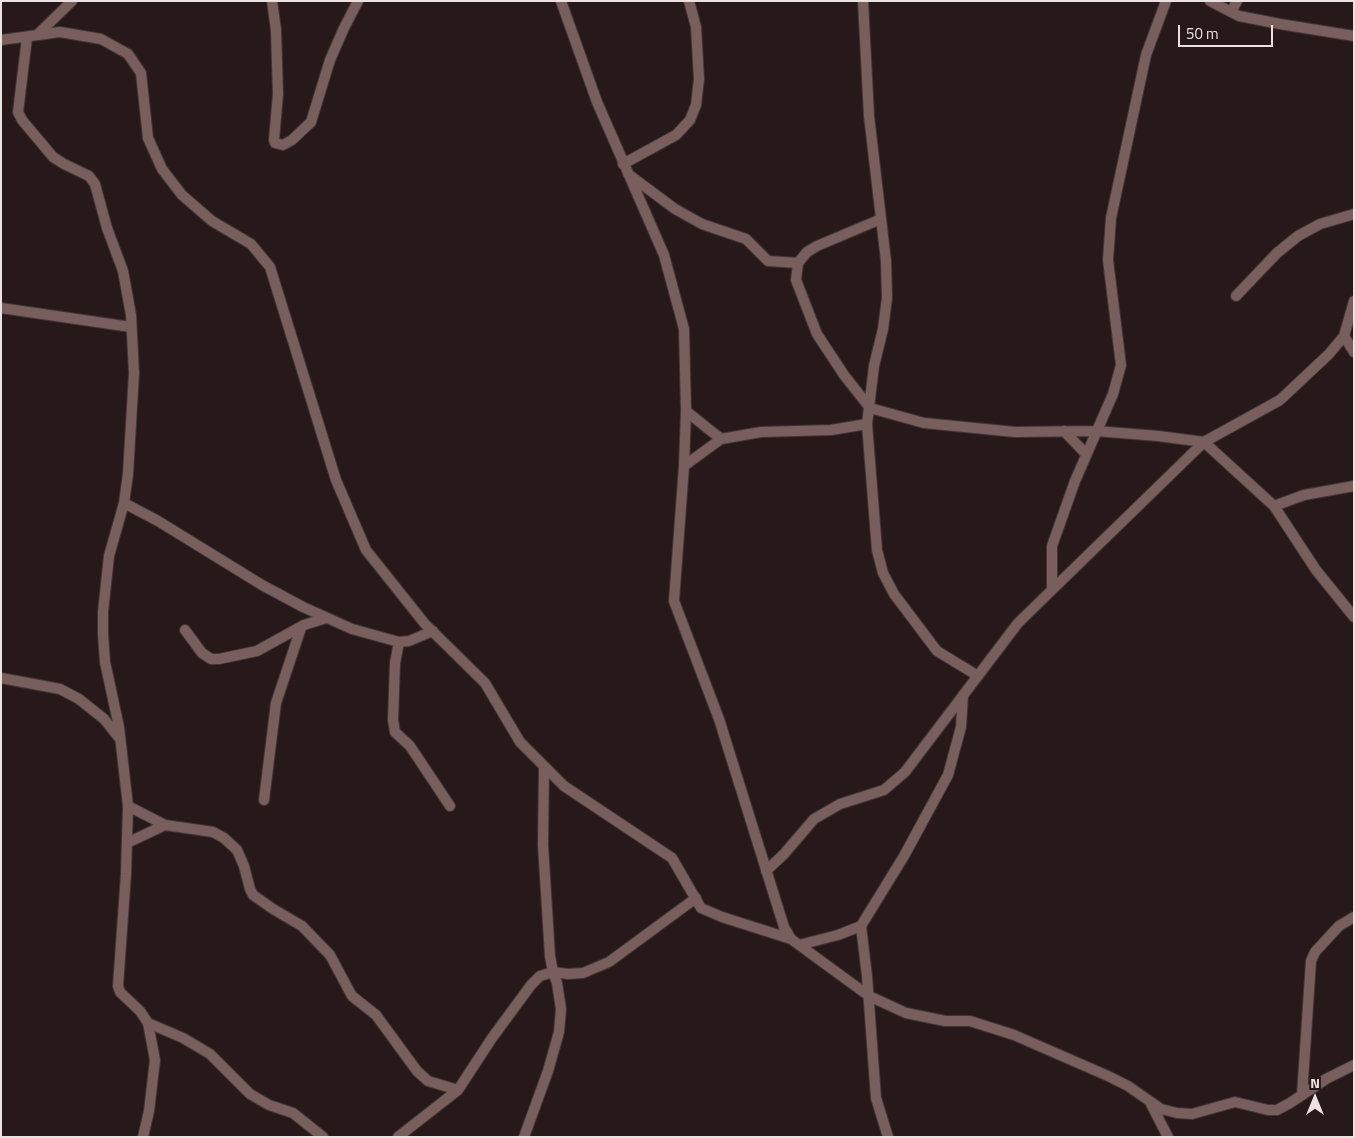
<!DOCTYPE html>
<html>
<head>
<meta charset="utf-8">
<style>
  body { margin:0 }
  #map { position:relative; width:1355px; height:1138px; overflow:hidden; background:#271919; font-family:"Titillium Web",sans-serif }
  canvas { display:block }
  .frame { position:absolute; inset:0; border:2px solid #ece1e1; pointer-events:none }
  .north { position:absolute; left:1290px; top:1073px; width:50px; height:50px; -webkit-text-stroke:4px #271919; paint-order:stroke; rotate:0deg; font-size:14px; font-weight:700; line-height:20px; text-align:center; color:#ece1e1 }
  .north::after { content:''; display:block; margin:auto; width:18px; height:22px; background:#ece1e1; clip-path:polygon(50% 0,100% 100%,50% 72%,0 100%) }
  .scale { position:absolute; left:1178px; top:25px; width:95px; height:22px; box-sizing:border-box; border:2px solid #ece1e1; border-top:0; padding-left:6px; font-size:15px; line-height:18px; white-space:nowrap; color:#ece1e1; -webkit-text-stroke:4px #271919; paint-order:stroke }
</style>
</head>
<body>
<div id="map">
<canvas width="1355" height="1138"></canvas>
<div class="frame"></div>
<div class="north">N</div>
<div class="scale">50 m</div>
</div>
<script>
const c = document.querySelector('canvas').getContext('2d');
c.lineJoin = 'round';
function toPath(rows) {
  const path = new Path2D();
  for (const r of rows) {
    path.moveTo(r[0], r[1]);
    for (let i = 2; i < r.length; i += 2) path.lineTo(r[i], r[i + 1]);
  }
  return path;
}
function trace(path, color, width, dash) {
  c.strokeStyle = color;
  c.lineWidth = width;
  c.lineCap = dash ? 'butt' : 'round';
  c.setLineDash(dash || []);
  c.stroke(path);
}
const minor = toPath([
  [272,1,276,30,278,94,274,140,275,143,283,145,292,140,311,122,330,60,344,28,358,1],
  [561,1,597,102,664,255,684,329,686,411,684,466,674,601,719,719,784,927,791,939,869,996,906,1013,945,1021,970,1021,1014,1035,1108,1076,1128,1086,1161,1109,1177,1113,1192,1114,1235,1102,1268,1110,1277,1110,1290,1103,1326,1079,1354,1065],
  [863,1,869,116,886,261,887,298,883,329,874,366,867,424,877,550,883,573,894,594,937,651,978,676],
  [1210,1,1239,16,1280,24,1354,36],
  [1231,12,1237,1],
  [37,35,72,1],
  [27,38,18,112,22,120,53,157,64,164,89,176,95,184,107,228,123,271,131,315,134,373,128,474,124,503,109,556,103,612,103,634,105,662,119,727,128,806,126,874,118,986,120,992,140,1011,148,1023,155,1060,149,1111,143,1137],
  [1,40,60,32,101,39,128,54,141,73,148,138,162,169,182,195,212,221,251,244,270,267,336,480,366,550,425,624,485,683,520,742,564,786,672,858,701,908,722,917,791,939],
  [623,164,676,135,690,120,696,105,699,79,696,27,689,1],
  [628,174,675,209,702,224,746,239,768,261,798,263],
  [881,219,817,246,807,252,798,263,796,280,817,334,844,375,870,408,924,423,1015,432,1096,431,1158,436,1204,442,1274,506,1316,570,1354,617],
  [1236,296,1277,253,1298,236,1320,224,1354,214],
  [1,308,131,327],
  [1344,336,1354,352],
  [686,411,721,439],
  [1064,431,1086,454],
  [684,466,721,439,761,432,831,430,867,424],
  [124,503,158,521,262,585,303,607,352,629,399,642,409,641,433,631],
  [1274,506,1304,495,1354,486],
  [1052,590,1052,546,1075,481,1113,394,1121,365,1108,260,1111,218,1146,55,1166,1],
  [185,630,202,653,211,659,219,659,257,651,304,625,326,618],
  [399,642,395,663,393,720,395,732,410,746,450,806],
  [1,678,60,689,79,699,104,719,120,739],
  [264,800,276,703,301,628],
  [128,806,165,825,213,832,224,838,237,850,244,866,250,889,253,895,273,909,302,926,330,955,352,996,376,1015,417,1071,428,1081,458,1090],
  [127,843,165,825],
  [766,871,784,854,814,819,840,804,884,790,905,772,1018,623,1204,442,1280,400,1329,354,1344,336,1354,301],
  [861,926,867,976,876,1098,888,1137],
  [799,945,838,935,861,926,904,856,948,775,961,727,963,695],
  [148,1023,183,1038,210,1054,250,1094,269,1105,293,1113,323,1137],
  [1302,1095,1311,961,1315,952,1339,926,1354,917],
  [1151,1104,1168,1137],
  [398,1137,458,1090,492,1038,531,985,540,976,553,972,568,974,583,973,609,962,696,898],
  [524,1137,548,1071,559,1032,561,1009,557,983,553,972,550,956,543,845,544,766]
]);
trace(minor, '#433535', 12);
trace(minor, '#795e5e', 10);
</script>
</body>
</html>
